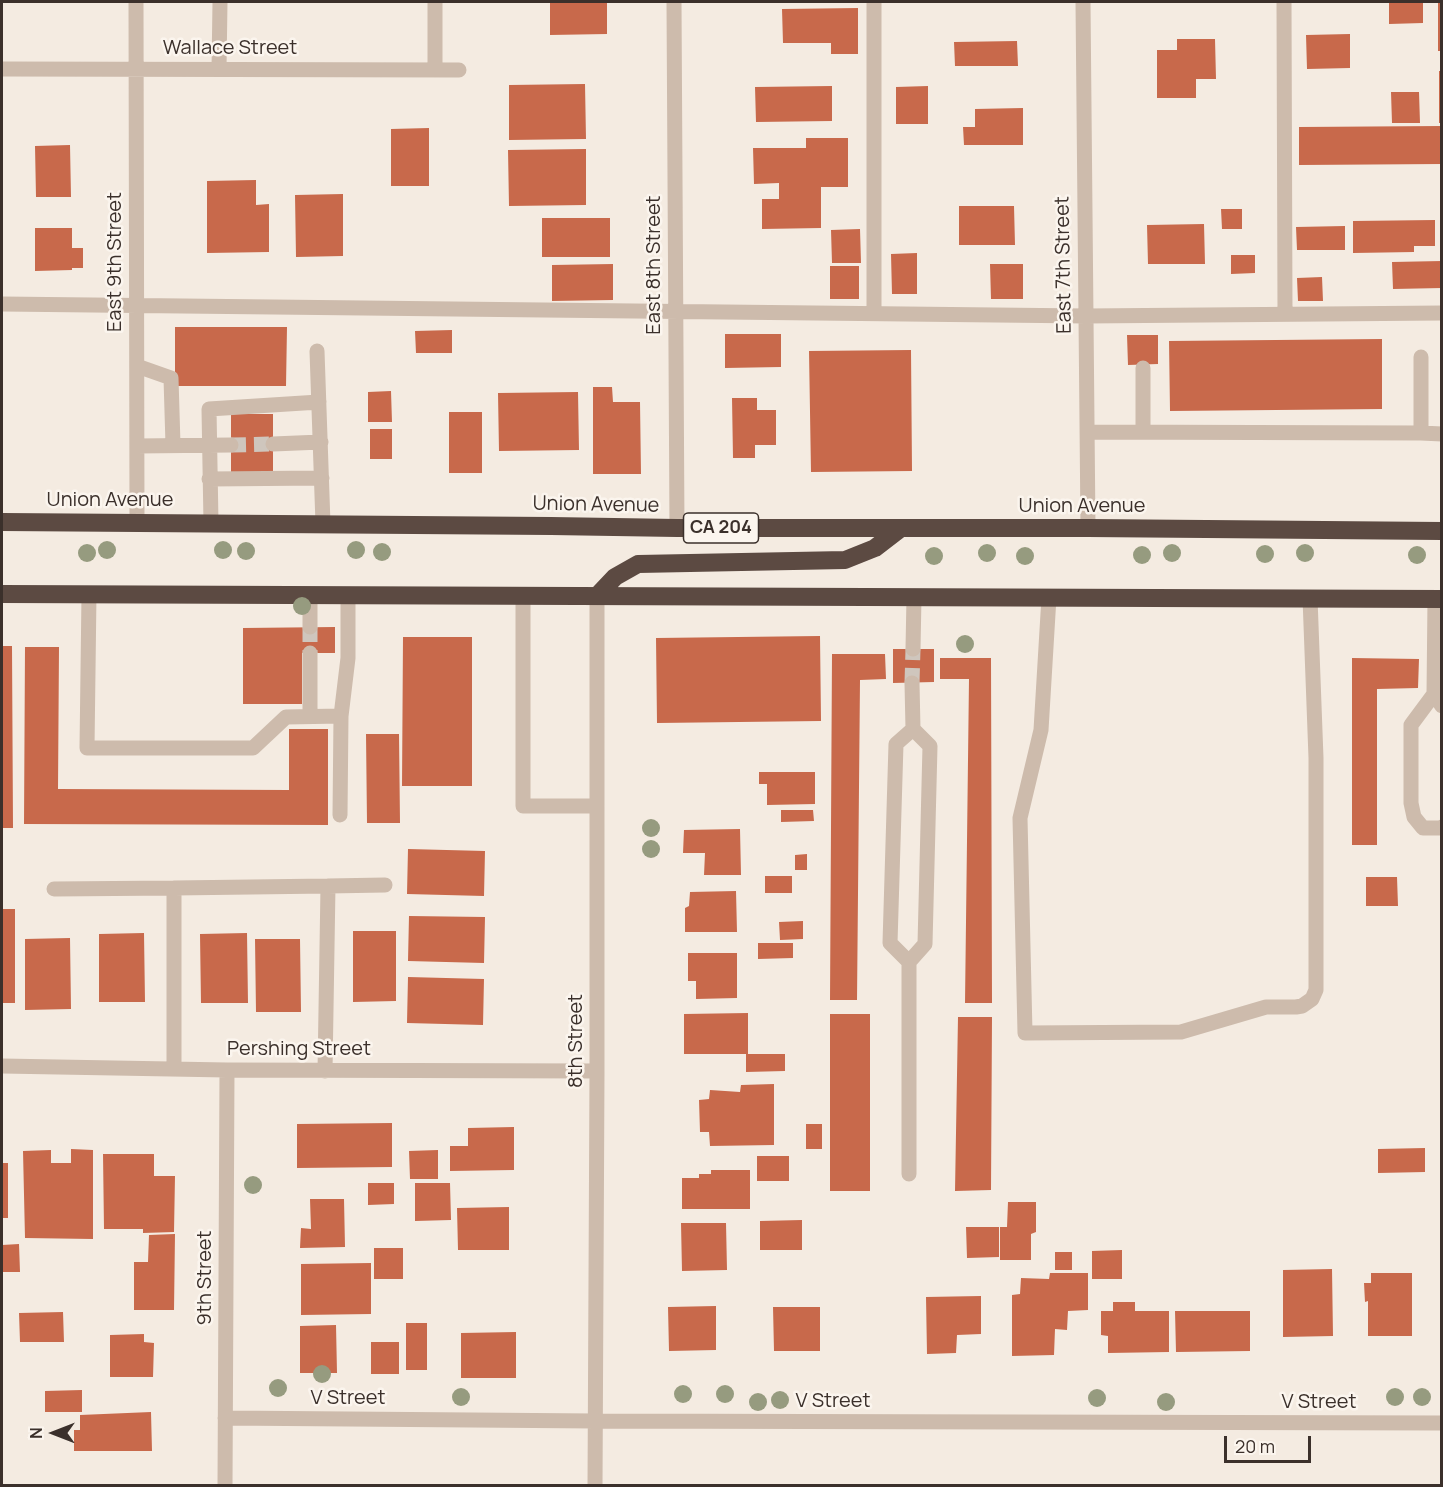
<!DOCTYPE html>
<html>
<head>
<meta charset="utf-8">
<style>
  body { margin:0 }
  #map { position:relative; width:1443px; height:1487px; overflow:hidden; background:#f4ebe1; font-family:Manrope,sans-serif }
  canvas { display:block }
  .frame { position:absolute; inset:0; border:3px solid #3b302b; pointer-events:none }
  .north { position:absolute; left:24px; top:1403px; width:60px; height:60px; -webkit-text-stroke:4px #fbf5ee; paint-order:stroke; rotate:270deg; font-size:16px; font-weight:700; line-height:24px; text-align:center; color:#3b302b }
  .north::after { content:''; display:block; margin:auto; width:21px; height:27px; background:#3b302b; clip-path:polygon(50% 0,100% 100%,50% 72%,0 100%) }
  .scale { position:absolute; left:1224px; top:1436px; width:87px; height:27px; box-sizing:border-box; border:3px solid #3b302b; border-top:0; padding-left:8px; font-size:18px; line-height:21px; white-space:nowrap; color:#3b302b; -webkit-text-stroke:4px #fbf5ee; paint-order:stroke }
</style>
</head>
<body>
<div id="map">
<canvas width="1443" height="1487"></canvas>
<div class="frame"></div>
<div class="north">N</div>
<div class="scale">20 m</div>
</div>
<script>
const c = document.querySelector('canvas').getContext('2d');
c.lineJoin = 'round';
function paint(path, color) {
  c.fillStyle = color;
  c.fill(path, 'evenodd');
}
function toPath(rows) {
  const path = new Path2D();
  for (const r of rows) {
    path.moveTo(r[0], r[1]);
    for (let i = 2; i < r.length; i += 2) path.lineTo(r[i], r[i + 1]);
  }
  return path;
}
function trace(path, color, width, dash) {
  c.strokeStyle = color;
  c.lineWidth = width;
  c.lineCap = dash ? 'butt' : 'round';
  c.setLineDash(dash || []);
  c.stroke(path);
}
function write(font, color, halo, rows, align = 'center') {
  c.font = font + ' Manrope,sans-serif';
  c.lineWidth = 5;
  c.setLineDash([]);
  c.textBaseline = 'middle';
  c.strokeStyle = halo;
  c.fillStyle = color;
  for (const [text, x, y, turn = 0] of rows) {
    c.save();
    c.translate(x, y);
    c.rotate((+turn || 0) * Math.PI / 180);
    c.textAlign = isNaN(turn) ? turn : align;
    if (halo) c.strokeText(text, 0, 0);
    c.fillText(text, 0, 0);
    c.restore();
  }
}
const building = toPath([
  [550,2,607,2,607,34,550,35],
  [1389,2,1423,2,1423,23,1389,24],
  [1438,2,1442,2,1442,51,1438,51],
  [858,8,858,54,831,54,831,43,783,43,782,9],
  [1350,34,1350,68,1307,69,1306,35],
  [1177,39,1215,39,1216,79,1196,79,1196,98,1157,98,1157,50,1177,50],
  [1017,41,1018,66,955,66,954,42],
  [1439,71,1442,71,1442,123,1439,123],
  [585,84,586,139,509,140,509,85],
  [832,86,832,121,756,122,755,87],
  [928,86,928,124,896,124,896,87],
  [1391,92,1419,92,1420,123,1392,123],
  [1023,108,1023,145,964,145,963,127,975,127,975,109],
  [1442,126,1442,164,1299,165,1299,127],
  [429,128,429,186,391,186,391,129],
  [806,138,848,138,848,187,821,187,821,228,762,229,762,199,779,199,779,183,754,184,753,148,806,148],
  [70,145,71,197,36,197,35,146],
  [586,149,586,205,509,206,508,150],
  [256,180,256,205,269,204,269,252,207,253,207,181],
  [343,194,343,256,296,257,295,195],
  [959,206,1014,206,1015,245,959,245],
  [1221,209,1242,209,1242,229,1222,229],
  [542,218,610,218,610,257,542,257],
  [1435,220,1435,246,1414,246,1414,252,1353,253,1353,221],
  [1204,224,1205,264,1148,264,1147,225],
  [1345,226,1345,250,1297,250,1296,227],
  [35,228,72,228,72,248,83,248,83,268,72,268,72,270,35,271],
  [860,229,861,263,832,263,831,230],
  [917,253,917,294,892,294,891,254],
  [1231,255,1255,255,1255,273,1231,274],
  [1442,261,1442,288,1393,289,1392,262],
  [613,264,613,300,552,301,552,265],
  [990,264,1023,264,1023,299,991,299],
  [830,266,859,266,859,299,830,299],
  [1322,277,1323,301,1298,301,1297,278],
  [175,327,287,327,286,386,175,386],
  [452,330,452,353,416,353,415,331],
  [725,334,781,334,781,367,725,368],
  [1127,335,1158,335,1158,364,1128,365],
  [1382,339,1382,409,1170,411,1169,341],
  [911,350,912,471,811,472,809,351],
  [593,387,612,387,613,402,640,402,641,474,593,474],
  [391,391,392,422,368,422,368,392],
  [578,392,579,450,499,451,498,393],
  [732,398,757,398,757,410,776,410,776,445,755,445,755,458,733,458],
  [449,412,482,412,482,473,449,473],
  [231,414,273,414,273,475,231,475],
  [370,429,392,429,392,459,370,459],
  [335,627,335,653,302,653,302,704,243,704,243,628],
  [820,636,821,721,657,723,656,638],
  [403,637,472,637,472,786,402,786],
  [2,646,12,646,13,828,2,828],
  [25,647,59,647,58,789,289,790,289,729,328,729,328,825,24,824],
  [893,649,934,649,934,682,893,683],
  [832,654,885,654,886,679,860,680,857,1000,830,1000],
  [940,658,991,658,992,1003,965,1003,969,679,940,679],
  [1352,658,1419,659,1418,688,1377,689,1377,845,1352,845],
  [366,734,399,734,400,823,367,823],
  [759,772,815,772,815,804,767,805,767,784,759,784],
  [781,810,813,810,814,821,781,822],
  [740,829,741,875,704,875,705,853,683,853,684,830],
  [408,849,485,851,484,896,407,894],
  [807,854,807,870,795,870,795,855],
  [765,876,792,876,792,893,765,893],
  [1366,877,1397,877,1398,906,1366,906],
  [736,891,737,932,685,932,685,908,689,906,690,892],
  [2,909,15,909,15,1003,2,1003],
  [409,916,485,917,484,963,408,961],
  [803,921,803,939,780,940,779,922],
  [353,931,396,931,396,1001,353,1002],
  [144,933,145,1002,99,1002,99,934],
  [247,933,248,1003,201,1003,200,934],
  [70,938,71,1009,25,1010,25,939],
  [255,939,300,939,301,1012,256,1012],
  [758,943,793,943,793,958,758,959],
  [688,953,737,953,737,998,696,999,696,981,688,981],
  [408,977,484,979,483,1025,407,1023],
  [748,1013,748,1054,785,1054,785,1071,746,1072,746,1054,684,1054,684,1014],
  [830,1014,870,1014,870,1191,830,1191],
  [958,1017,992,1017,991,1190,955,1191],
  [774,1084,774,1145,710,1146,709,1132,700,1132,699,1100,709,1099,710,1090,740,1092,741,1085],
  [392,1123,392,1167,297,1168,297,1124],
  [806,1124,822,1124,822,1149,806,1149],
  [514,1127,514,1170,450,1171,450,1146,468,1146,468,1128],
  [1425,1148,1425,1172,1378,1173,1378,1149],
  [71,1149,93,1150,93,1239,25,1238,23,1151,51,1150,51,1163,71,1163],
  [438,1150,438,1179,410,1179,409,1151],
  [103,1154,154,1154,154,1176,175,1176,174,1232,143,1233,143,1229,104,1229],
  [757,1156,789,1156,789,1181,757,1181],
  [2,1163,8,1163,8,1218,2,1218],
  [711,1170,750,1170,750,1209,682,1209,682,1178,699,1178,699,1174,711,1174],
  [368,1183,394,1183,394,1204,368,1205],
  [415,1183,450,1183,451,1220,415,1221],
  [310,1199,344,1199,345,1247,300,1248,301,1228,311,1229],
  [1008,1202,1036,1202,1036,1232,1031,1234,1031,1260,1000,1260,1000,1227,1007,1227],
  [509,1207,509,1250,458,1250,457,1208],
  [802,1220,802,1250,760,1250,760,1221],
  [681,1223,726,1223,727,1270,682,1271],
  [966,1227,999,1227,999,1257,967,1258],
  [175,1234,174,1310,134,1310,134,1262,148,1262,149,1235],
  [19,1244,20,1272,2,1272,2,1245],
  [374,1248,403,1248,403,1279,374,1279],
  [1122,1250,1122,1279,1092,1279,1092,1251],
  [1055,1252,1072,1252,1072,1270,1055,1270],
  [371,1263,371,1314,301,1315,301,1264],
  [1332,1269,1333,1336,1283,1337,1283,1270],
  [1050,1273,1088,1273,1088,1310,1068,1311,1067,1330,1055,1329,1054,1355,1012,1356,1012,1295,1020,1294,1021,1278,1049,1279],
  [1371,1273,1412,1273,1412,1336,1368,1336,1368,1301,1365,1302,1364,1283,1371,1283],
  [981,1296,981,1334,957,1335,956,1353,927,1354,926,1297],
  [1113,1302,1135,1302,1135,1311,1169,1311,1169,1352,1108,1353,1108,1336,1101,1335,1101,1311,1113,1311],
  [716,1306,716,1350,669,1351,668,1307],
  [773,1307,820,1307,820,1351,774,1351],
  [1175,1311,1250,1311,1250,1351,1176,1352],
  [63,1312,64,1342,20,1342,19,1313],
  [406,1323,427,1323,427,1370,406,1370],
  [336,1325,337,1373,300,1373,300,1326],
  [516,1332,516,1378,461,1378,461,1333],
  [144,1334,144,1342,154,1343,153,1377,110,1377,110,1335],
  [371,1342,399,1342,399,1374,371,1374],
  [82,1390,82,1412,45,1412,45,1391],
  [151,1412,152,1451,74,1451,74,1430,80,1430,80,1415]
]);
const minorTunnel = toPath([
  [231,445,273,444],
  [310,627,310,653],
  [912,683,913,649]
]);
const minor = toPath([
  [136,2,137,522],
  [674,2,677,528],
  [1083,2,1088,528],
  [1284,2,1285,314],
  [2,69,459,70],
  [219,69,220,2],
  [435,70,435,2],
  [2,304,1086,316,1442,313],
  [874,313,874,2],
  [317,351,323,524],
  [1421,357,1421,433,1442,434],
  [137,366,171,378,173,445],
  [1087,432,1421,433],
  [1143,432,1143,368],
  [273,444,321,442],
  [137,446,231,445],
  [209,479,322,478],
  [211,523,209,409,319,402],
  [89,594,87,748,253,748,286,717,341,716,340,815],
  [523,595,523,806,597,806],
  [1049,597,1041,730,1020,818,1025,1033,1181,1032,1266,1007,1296,1007,1302,1006,1312,999,1316,990,1316,758,1310,598],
  [1435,599,1434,694,1442,706],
  [310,627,310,595],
  [913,649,914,597],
  [310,653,310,716],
  [1434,694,1411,725,1411,803,1414,817,1423,828,1441,828,1442,827],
  [341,716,348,658,348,595],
  [54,889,174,888],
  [909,962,890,943,896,744,913,729],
  [2,1066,227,1070,597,1071],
  [174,1069,174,888,328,886],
  [325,1071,328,886,385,885],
  [909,1174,909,962,925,944,930,746,913,729,912,683],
  [225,1418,595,1421,1442,1423],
  [225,1486,227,1070],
  [595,1486,597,1071,597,596]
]);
const highway = toPath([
  [2,522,551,526,677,528,1088,528,1442,531],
  [2,594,1442,599],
  [597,596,615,577,638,564,845,560,875,548,901,528]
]);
const trees = [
  [107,550],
  [223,550],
  [356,550],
  [246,551],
  [382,552],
  [87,553],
  [987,553],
  [1172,553],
  [1305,553],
  [1265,554],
  [1142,555],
  [1417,555],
  [934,556],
  [1025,556],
  [302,606],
  [965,644],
  [651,828],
  [651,849],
  [253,1185],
  [322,1374],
  [278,1388],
  [683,1394],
  [725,1394],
  [461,1397],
  [1395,1397],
  [1422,1397],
  [1097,1398],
  [780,1400],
  [758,1402],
  [1166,1402]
];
const shields = [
  [721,528,75]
];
const shieldNames = [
  ["CA 204",721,528]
];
const streetNames = [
  ["Wallace Street",230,48],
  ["East 9th Street",115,262,-90],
  ["East 8th Street",654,265,-90],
  ["East 7th Street",1064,265,-91],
  ["Union Avenue",110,500],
  ["Union Avenue",596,505,1],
  ["Union Avenue",1082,506],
  ["8th Street",576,1041,-90],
  ["Pershing Street",299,1049],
  ["9th Street",205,1278,-90],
  ["V Street",348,1398],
  ["V Street",833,1401],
  ["V Street",1319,1402]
];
paint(building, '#c8694b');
trace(minorTunnel, '#cfc6bd', 15, [15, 8]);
trace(minor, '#cdbbac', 15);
trace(highway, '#5c4a42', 18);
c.fillStyle = '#969b7f';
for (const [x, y] of trees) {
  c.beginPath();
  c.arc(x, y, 9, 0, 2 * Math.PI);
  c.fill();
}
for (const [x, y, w] of shields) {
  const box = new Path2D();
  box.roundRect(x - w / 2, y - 15, w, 30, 4.5);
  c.fillStyle = '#fbf5ee';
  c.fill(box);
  trace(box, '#3b302b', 1.5);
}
write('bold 18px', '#3b302b', null, shieldNames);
write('20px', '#3b302b', '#fbf5ee', streetNames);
</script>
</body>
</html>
